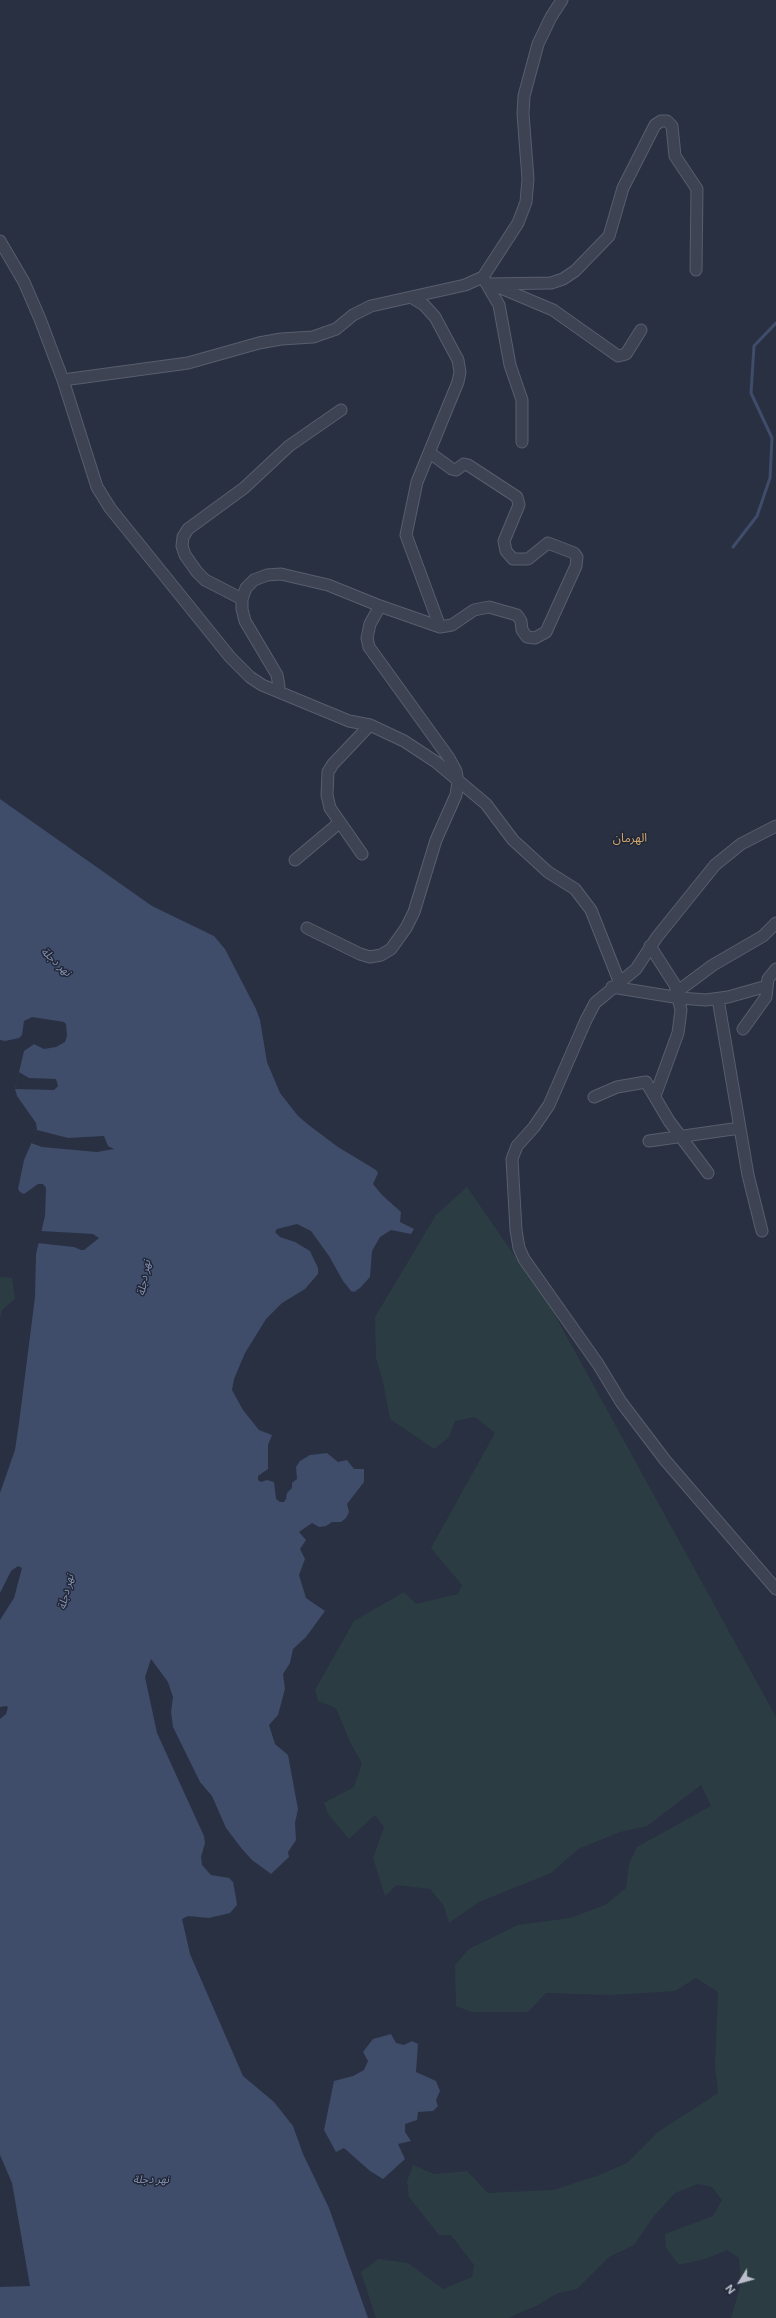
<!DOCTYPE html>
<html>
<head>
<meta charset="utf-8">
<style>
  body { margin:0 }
  #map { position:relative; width:776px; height:2318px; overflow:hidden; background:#293042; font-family:"Public Sans",sans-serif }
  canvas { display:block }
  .north { position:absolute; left:720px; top:2262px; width:40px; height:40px; -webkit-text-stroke:3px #212737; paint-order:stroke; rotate:233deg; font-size:11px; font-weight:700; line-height:16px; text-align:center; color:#babecc }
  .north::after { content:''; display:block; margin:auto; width:14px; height:18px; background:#babecc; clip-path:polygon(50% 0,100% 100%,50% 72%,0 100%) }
</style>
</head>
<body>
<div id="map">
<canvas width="776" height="2318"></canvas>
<div class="north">N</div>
</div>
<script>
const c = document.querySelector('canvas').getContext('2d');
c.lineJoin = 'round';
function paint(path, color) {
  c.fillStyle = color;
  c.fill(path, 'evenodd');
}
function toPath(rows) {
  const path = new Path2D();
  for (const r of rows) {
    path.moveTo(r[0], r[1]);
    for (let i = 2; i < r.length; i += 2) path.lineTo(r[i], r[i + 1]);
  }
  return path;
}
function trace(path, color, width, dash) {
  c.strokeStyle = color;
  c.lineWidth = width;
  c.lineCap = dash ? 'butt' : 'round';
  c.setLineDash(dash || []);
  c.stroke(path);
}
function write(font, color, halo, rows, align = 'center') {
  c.font = font + ' "Public Sans","Noto Sans Arabic",sans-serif';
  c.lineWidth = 3;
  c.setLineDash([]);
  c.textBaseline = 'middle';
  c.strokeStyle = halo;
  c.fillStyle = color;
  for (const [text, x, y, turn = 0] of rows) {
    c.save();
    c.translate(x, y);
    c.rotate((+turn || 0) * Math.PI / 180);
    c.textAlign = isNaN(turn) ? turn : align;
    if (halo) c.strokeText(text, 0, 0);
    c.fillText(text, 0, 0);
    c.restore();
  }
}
const green = toPath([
  [467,1187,552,1310,776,1717,776,2318,731,2318,741,2284,739,2258,727,2250,708,2258,679,2265,666,2248,665,2234,713,2216,722,2200,712,2187,698,2184,675,2193,654,2216,634,2245,609,2257,577,2289,558,2293,536,2306,508,2318,376,2318,361,2272,378,2259,408,2263,443,2289,472,2277,474,2265,451,2235,439,2235,409,2197,407,2181,413,2165,434,2174,467,2171,488,2193,553,2190,597,2176,627,2163,658,2132,718,2093,715,2065,718,1992,696,1978,675,1991,611,1995,546,1993,528,2012,472,2012,456,2006,455,1965,469,1949,518,1925,570,1918,605,1905,626,1888,629,1864,637,1847,711,1806,701,1785,647,1826,620,1832,578,1849,551,1873,479,1902,449,1923,444,1906,430,1889,397,1885,385,1896,373,1858,384,1827,375,1815,349,1839,328,1814,324,1803,354,1787,362,1763,350,1742,336,1708,318,1701,315,1690,354,1621,404,1592,416,1604,458,1594,462,1585,431,1548,495,1433,475,1417,455,1421,449,1437,434,1449,390,1419,383,1382,376,1358,375,1317,436,1215],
  [0,1277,12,1278,15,1299,2,1310,0,1319]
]);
const water = toPath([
  [0,799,152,906,214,936,225,949,256,1009,260,1020,267,1062,280,1093,298,1116,310,1126,338,1147,376,1170,378,1173,373,1184,382,1195,401,1212,400,1222,414,1229,411,1234,391,1230,380,1237,372,1251,370,1277,360,1288,354,1292,351,1291,343,1281,329,1256,311,1231,297,1224,277,1229,275,1232,280,1237,295,1242,310,1251,318,1268,318,1274,305,1289,282,1303,266,1319,245,1353,234,1379,232,1390,243,1410,259,1430,272,1435,268,1445,268,1469,258,1476,258,1480,261,1482,267,1480,274,1482,276,1499,280,1502,284,1502,286,1499,287,1493,292,1488,292,1483,297,1479,296,1467,300,1461,310,1455,327,1453,338,1462,347,1460,354,1469,364,1469,364,1482,347,1504,349,1512,346,1518,341,1522,332,1522,326,1526,319,1527,312,1523,299,1532,306,1540,300,1549,305,1559,299,1575,306,1598,325,1611,306,1637,293,1649,290,1663,283,1674,285,1689,278,1715,269,1725,275,1744,288,1755,298,1809,295,1823,296,1840,288,1852,289,1857,271,1874,252,1860,242,1849,226,1828,212,1796,200,1782,173,1727,171,1712,173,1697,168,1682,151,1659,145,1677,157,1733,204,1836,205,1843,201,1857,202,1865,211,1875,229,1878,233,1882,236,1898,237,1905,230,1913,209,1918,188,1916,182,1919,190,1954,243,2076,274,2102,293,2126,303,2154,329,2208,368,2318,0,2318,0,2287,30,2286,12,2183,0,2155,0,1719,6,1714,8,1707,6,1706,0,1707,0,1620,14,1598,22,1568,18,1566,11,1571,0,1593,0,1493,15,1450,19,1423,35,1297,36,1254,45,1216,46,1188,43,1184,38,1184,24,1194,20,1192,18,1189,24,1160,37,1130,36,1123,17,1096,15,1089,24,1051,34,1044,44,1049,56,1047,65,1042,67,1036,66,1024,64,1022,32,1017,24,1021,22,1035,19,1038,5,1041,0,1040],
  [391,2034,396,2043,404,2045,412,2041,418,2044,416,2072,436,2081,440,2091,436,2100,438,2106,433,2111,418,2112,417,2120,405,2124,405,2132,411,2141,398,2144,405,2159,383,2179,370,2171,344,2148,336,2152,324,2130,334,2081,353,2076,364,2070,368,2061,363,2052,373,2039]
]);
const pier = toPath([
  [19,1072,29,1078,56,1079,58,1086,54,1090,15,1089],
  [37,1130,68,1138,104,1136,108,1146,114,1149,97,1152,42,1147,31,1143],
  [41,1231,93,1234,99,1238,84,1250,81,1250,74,1247,37,1243]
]);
const stream = toPath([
  [733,547,757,516,770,478,772,438,751,393,754,346,776,323]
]);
const minor = toPath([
  [0,241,24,282,40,319,63,380,97,487,110,508,230,657,250,677,262,685,349,721,370,725,404,741,436,762,486,804,513,840,548,872,575,889,591,910,619,981],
  [485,281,499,305,510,365,522,400,522,442],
  [487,284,551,283,563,279,575,271,609,236,623,188,655,125,661,121,667,121,672,126,675,156,697,189,696,270],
  [496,286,553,310,618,356,626,354,641,330],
  [411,297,424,305,435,317,458,360,460,372,458,382,417,482,406,535,440,627],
  [63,380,188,363,259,343,281,339,313,337,336,329,353,315,371,306,465,285,483,277,518,223,526,202,528,179,523,114,524,96,538,44,551,17,562,0],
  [242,599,205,580,197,572,185,555,182,546,183,537,188,529,244,488,289,446,341,410],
  [274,690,279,686,277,675,245,621,242,609,242,599,246,588,254,580,267,575,281,574,328,585,380,606,440,627,452,625,474,610,489,607,517,615,521,621,522,630,527,637,535,638,546,632,576,566,577,557,574,553,548,543,528,559,513,559,506,551,504,541,519,505,517,497,468,465,464,464,456,470,452,469,430,453],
  [776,826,741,844,715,865,657,937,636,969,595,1003,586,1020,549,1105,534,1127,517,1146,512,1159,516,1230,519,1248,524,1259,598,1364,621,1402,665,1460,776,1589],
  [362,854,330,808,327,795,328,772,333,764,370,725],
  [295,860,339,823],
  [307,928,360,954,370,957,381,955,391,949,406,928,414,912,436,840,456,795,458,782,456,771,449,758,369,647,367,638,370,624,380,606],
  [650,946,675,985,681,1010,678,1033,655,1096],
  [612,987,680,998,706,1000,728,997,767,986],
  [678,991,713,965,763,936,776,923],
  [718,999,748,1175,762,1231],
  [743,1029,766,997,768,979,776,969],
  [594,1097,617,1087,646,1082,669,1121,708,1173],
  [649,1141,740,1128]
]);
const waterNames = [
  ["نهر دجلة",56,962,43],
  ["نهر دجلة",144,1278,-80],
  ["نهر دجلة",66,1592,-76],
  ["نهر دجلة",151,2180]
];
const quarterNames = [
  ["الهرمان",630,838]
];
paint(green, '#2b3d43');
paint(water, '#3f4c6a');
paint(pier, '#293042');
trace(stream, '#3f4c6a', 3);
trace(minor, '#585e6c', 13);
trace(minor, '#3d4352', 11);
write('italic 11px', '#8390b1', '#212737', waterNames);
write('12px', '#d1a76f', '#212737', quarterNames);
</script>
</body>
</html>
